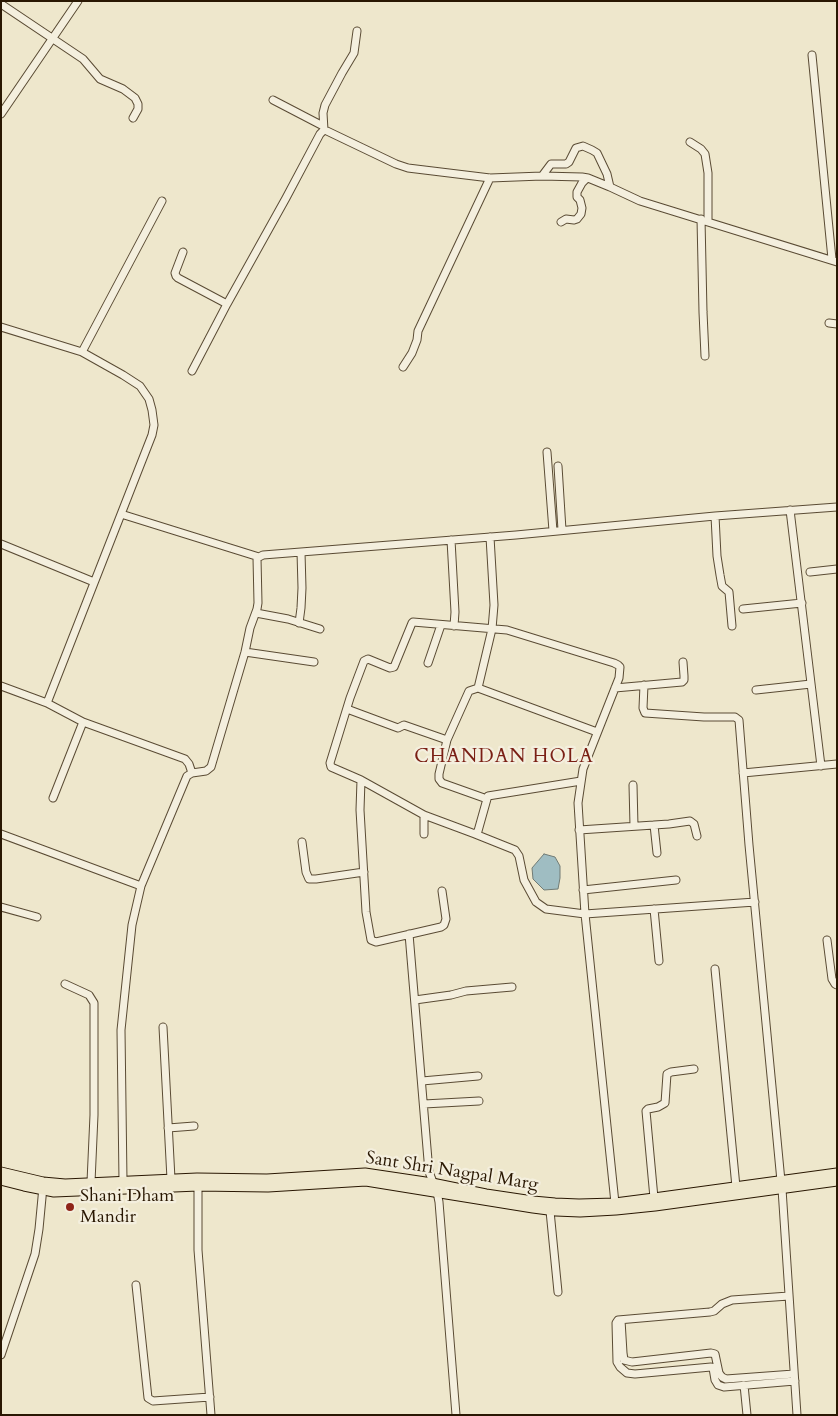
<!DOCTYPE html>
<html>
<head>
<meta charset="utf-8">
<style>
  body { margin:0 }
  #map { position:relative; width:838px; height:1416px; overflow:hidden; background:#eee7cc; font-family:Cardo,serif }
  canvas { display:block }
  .frame { position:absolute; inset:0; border:2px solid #291702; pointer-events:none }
</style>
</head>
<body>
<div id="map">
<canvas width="838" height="1416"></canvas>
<div class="frame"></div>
</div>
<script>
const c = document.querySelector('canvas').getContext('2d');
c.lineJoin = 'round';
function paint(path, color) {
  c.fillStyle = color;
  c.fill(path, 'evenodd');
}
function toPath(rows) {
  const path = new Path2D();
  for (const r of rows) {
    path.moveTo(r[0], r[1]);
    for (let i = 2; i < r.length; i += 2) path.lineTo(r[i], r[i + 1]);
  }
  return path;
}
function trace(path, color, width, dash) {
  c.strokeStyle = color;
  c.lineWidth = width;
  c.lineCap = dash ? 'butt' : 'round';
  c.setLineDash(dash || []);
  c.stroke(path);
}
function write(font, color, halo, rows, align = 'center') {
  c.font = font + ' Cardo,serif';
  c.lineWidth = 4.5;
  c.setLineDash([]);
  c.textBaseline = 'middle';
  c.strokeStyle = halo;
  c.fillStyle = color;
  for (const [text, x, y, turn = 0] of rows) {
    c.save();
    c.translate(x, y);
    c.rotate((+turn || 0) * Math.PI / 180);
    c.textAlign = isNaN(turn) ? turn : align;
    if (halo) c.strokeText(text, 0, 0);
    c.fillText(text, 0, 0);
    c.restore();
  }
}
const water = toPath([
  [544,854,555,857,560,866,560,878,558,889,544,890,533,879,532,868,544,854]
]);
const minor = toPath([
  [1,4,83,59,100,79,123,89,135,98,138,104,138,109,133,118],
  [812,55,832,259],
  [273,100,323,126],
  [1,114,78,1],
  [324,130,323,113,325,105,342,73,354,53,357,31],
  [690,142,701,149,705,154,708,173,708,221],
  [542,176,551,164,566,164,569,162,576,148,583,146,592,150,597,153,607,174,610,187],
  [701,219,703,312,705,356],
  [561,222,566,219,574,220,577,219,581,214,582,208,580,200,577,197,577,192,582,183,587,178],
  [183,252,175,273,176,276,178,278,227,304],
  [829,323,837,324],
  [1,327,82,352,123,375,140,386,149,399,152,410,154,425,152,435,47,703,83,722,185,759,189,764,192,773],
  [82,352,162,201],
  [403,367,412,353,417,340,418,331,490,178],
  [192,371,227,304,286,198,320,134,324,130,327,131,396,164,408,168,490,178,542,176,582,177,588,178,610,187,640,201,837,262],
  [547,452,553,531],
  [558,466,562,530],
  [790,510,821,766],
  [121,514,259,557],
  [715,516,717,556,720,575,722,586,729,592,732,626],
  [451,540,455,612,454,626],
  [1,544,94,582],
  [810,572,837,569],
  [743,609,802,603],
  [256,613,288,619,320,629],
  [299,623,301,608,302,588,301,552],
  [245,652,314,662],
  [428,663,441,625],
  [644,685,643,708,645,713,704,717,735,717,739,720,749,845,781,1181],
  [1,686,47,703],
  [478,688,492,629,494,605,490,537],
  [615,688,682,682,684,680,684,676,683,662],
  [756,690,811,684],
  [347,709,398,728,404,725,447,740],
  [743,773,837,764],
  [361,780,331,767,330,763,350,698,364,661,368,659,390,668,394,667,412,623,413,622,507,630,614,663,618,665,620,667,619,678,583,769,578,803,585,914,615,1203],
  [633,785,634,826],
  [53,798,83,722],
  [487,799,442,783,439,779,439,774,447,740,469,691,478,688,597,732],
  [654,825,657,853],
  [579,830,669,824,690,821,694,824,697,836],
  [1,834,141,886],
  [424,834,424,815],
  [475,834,515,850,519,856,524,880,536,902,546,909,585,914,755,902],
  [302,842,306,872,309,879,316,879,364,872],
  [583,890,676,880],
  [442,891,446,919,444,925,441,927,376,942,371,940,366,912,360,810,361,780,424,815,475,834,478,831,487,799,488,796,581,781],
  [1,907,37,917],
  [654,909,659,961],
  [409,934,429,1172,437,1192,439,1202,456,1415],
  [827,940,832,979,835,984,837,985],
  [715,969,736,1187],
  [65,984,89,995,94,1003,94,1115,91,1182],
  [415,1000,451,995,466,991,512,987],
  [163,1027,171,1179],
  [422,1081,478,1076],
  [424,1104,479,1101],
  [168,1128,194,1126],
  [123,1181,121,1030,132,925,141,886,187,776,192,773,206,771,211,767,245,652,250,628,257,609,258,603,257,558,263,555,516,535,715,516,837,507],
  [198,1186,198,1250,211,1415],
  [782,1189,797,1415],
  [654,1198,646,1111,648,1109,658,1107,665,1103,667,1074,671,1072,694,1069],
  [550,1211,558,1292],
  [136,1285,148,1398,153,1401,210,1397],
  [789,1296,732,1300,722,1304,714,1311,710,1312,618,1320,616,1323,617,1362,620,1367,627,1373,635,1374,711,1367,713,1368,715,1380,718,1385,724,1387,795,1381],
  [621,1320,623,1353,624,1360,632,1362,711,1353,715,1354,719,1373,722,1377,726,1379,794,1374],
  [1,1355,35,1254,39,1229,43,1187],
  [744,1385,747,1415]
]);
const major = toPath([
  [1,1172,43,1182,65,1184,197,1178,267,1179,365,1173,432,1183,486,1194,533,1201,555,1203,579,1204,615,1203,654,1198,837,1173],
  [1,1180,24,1186,54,1192,198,1186,268,1187,366,1181,533,1208,556,1211,580,1212,616,1210,655,1206,837,1181]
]);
const markers = [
  [70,1207,5,"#8f2418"]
];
const streetNames = [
  ["Sant Shri Nagpal Marg",452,1172,9]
];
const poiNames = [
  ["Shani Dham",80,1197],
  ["Mandir",80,1218]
];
const neighbourhoodNames = [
  ["CHANDAN HOLA",504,758]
];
paint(water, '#9fbdc2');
trace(water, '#707b75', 1);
trace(minor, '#5a4b34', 9);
trace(major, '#291702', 11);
trace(minor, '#f4efde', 7);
trace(major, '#eee7cc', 9);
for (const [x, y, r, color] of markers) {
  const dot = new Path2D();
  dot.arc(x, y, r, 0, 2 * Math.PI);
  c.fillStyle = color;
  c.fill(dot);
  trace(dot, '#f4efde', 2);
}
write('18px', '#291702', '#f4efde', streetNames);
write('18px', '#291702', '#f4efde', poiNames, 'left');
c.letterSpacing = '1px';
write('19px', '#7a1f14', '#f4efde', neighbourhoodNames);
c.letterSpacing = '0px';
</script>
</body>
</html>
